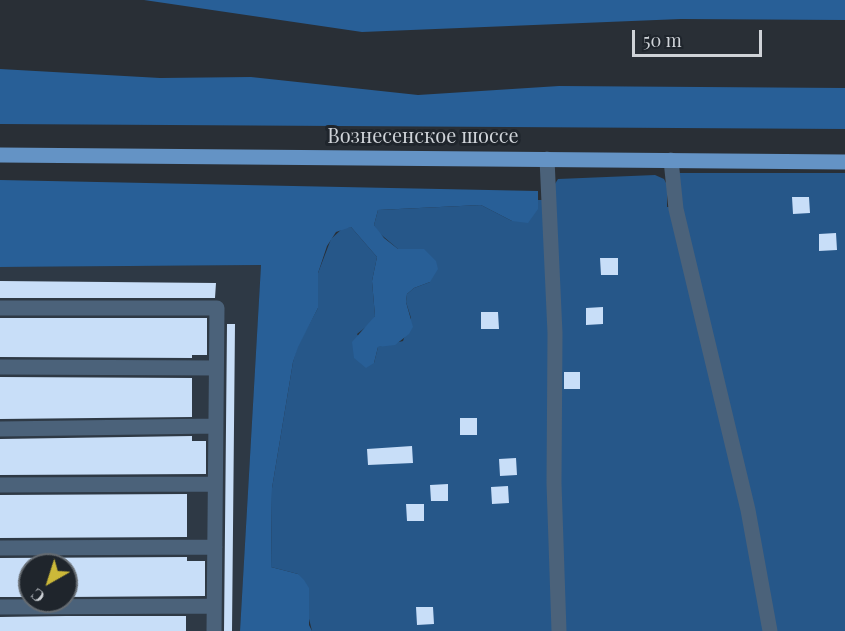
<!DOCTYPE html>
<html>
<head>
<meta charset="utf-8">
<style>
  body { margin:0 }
  #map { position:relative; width:845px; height:631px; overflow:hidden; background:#292f36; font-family:"Playfair Display",serif }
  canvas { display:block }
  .north { position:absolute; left:18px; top:553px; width:60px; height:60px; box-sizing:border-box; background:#1f252c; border:2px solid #656b71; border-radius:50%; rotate:219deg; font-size:16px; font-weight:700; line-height:24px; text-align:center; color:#cfd3d8 }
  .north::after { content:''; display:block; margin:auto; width:21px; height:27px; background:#ccb939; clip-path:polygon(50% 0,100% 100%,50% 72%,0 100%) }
  .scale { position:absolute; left:632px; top:30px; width:130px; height:27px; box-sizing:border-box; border:3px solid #cfd3d8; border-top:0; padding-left:8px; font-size:18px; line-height:21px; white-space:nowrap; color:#cfd3d8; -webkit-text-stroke:4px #1f252c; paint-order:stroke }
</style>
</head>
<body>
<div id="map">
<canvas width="845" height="631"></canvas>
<div class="north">С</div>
<div class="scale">50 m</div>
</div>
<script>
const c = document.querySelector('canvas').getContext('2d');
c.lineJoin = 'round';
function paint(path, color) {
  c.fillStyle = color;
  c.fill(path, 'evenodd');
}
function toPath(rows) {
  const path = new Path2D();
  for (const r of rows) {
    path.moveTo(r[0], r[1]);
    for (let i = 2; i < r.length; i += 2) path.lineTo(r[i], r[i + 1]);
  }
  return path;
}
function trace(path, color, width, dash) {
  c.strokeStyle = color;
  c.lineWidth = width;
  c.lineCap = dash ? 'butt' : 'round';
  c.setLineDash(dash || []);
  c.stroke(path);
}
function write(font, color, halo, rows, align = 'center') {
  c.font = font + ' "Playfair Display",serif';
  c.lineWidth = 6;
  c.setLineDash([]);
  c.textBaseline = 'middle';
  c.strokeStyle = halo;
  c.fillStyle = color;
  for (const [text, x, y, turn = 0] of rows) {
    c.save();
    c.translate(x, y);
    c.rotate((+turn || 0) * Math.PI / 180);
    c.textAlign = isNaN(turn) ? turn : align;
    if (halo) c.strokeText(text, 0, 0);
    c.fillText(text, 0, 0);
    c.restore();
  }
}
const built = toPath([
  [261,265,240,631,0,631,0,267],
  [30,565,66,565,66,601,30,601]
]);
const green = toPath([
  [678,173,845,173,845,631,312,631,298,574,271,567,272,488,293,362,297,347,318,308,318,273,331,239,343,228,351,227,377,257,372,281,375,316,371,323,357,334,374,363,378,347,403,341,411,318,406,302,407,294,414,288,430,282,415,250,398,249,378,232,374,225,378,210,481,205,512,221,537,209,538,200,553,200,553,187,558,179,655,175,664,179,667,185,667,207,679,207]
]);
const forest = toPath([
  [144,0,845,0,845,20,681,19,362,32],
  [0,69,160,78,251,77,418,95,559,86,845,88,845,129,0,124],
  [0,180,538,191,538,209,528,223,512,221,481,205,378,210,374,225,384,238,398,249,424,249,436,261,438,269,430,282,414,288,407,294,406,302,413,327,409,334,395,345,378,347,374,363,366,368,354,358,352,342,375,316,372,281,377,257,351,227,336,232,327,246,318,273,318,308,298,347,293,362,272,488,271,567,298,574,304,580,309,588,309,625,312,631,240,631,261,265,0,267]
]);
const building = toPath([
  [792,197,809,197,810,213,793,214],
  [836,233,837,250,819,251,819,234],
  [600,258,618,258,618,275,601,275],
  [0,281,216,283,215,298,0,298],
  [603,307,603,324,586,325,586,308],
  [481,312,498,312,499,329,481,329],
  [0,318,207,318,207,355,192,355,192,358,0,357],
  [227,324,235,324,232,631,224,631],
  [564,372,580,372,580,389,564,389],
  [0,377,192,378,192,417,0,419],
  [460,418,477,418,477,435,460,435],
  [192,436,192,441,206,441,206,474,0,475,0,439],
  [412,446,413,463,368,465,367,449],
  [516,458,517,475,500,476,499,459],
  [448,484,448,501,431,501,430,485],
  [508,486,509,503,492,504,491,487],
  [187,494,187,537,0,538,0,495],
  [406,504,424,504,424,521,407,521],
  [187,557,187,561,205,561,205,596,66,597,66,565,30,565,30,597,0,597,0,558],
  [416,607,433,607,434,624,417,625],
  [66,616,186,616,186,631,0,631,0,617]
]);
const minor = toPath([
  [547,159,555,333,554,483,559,631],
  [671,160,676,209,748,510,770,631],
  [0,308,217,308,214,631],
  [0,367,216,368],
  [0,429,216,426],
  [0,485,215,484],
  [0,548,215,547],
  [0,607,214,606]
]);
const major = toPath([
  [0,155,845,162]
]);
const streetNames = [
  ["Вознесенское шоссе",423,137]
];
paint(built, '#2e3945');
paint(green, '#265789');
paint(forest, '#285f97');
paint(building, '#c8def8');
trace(minor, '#4b627a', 15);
trace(major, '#6493c5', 15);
write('20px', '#cfd3d8', '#1f252c', streetNames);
</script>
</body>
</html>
